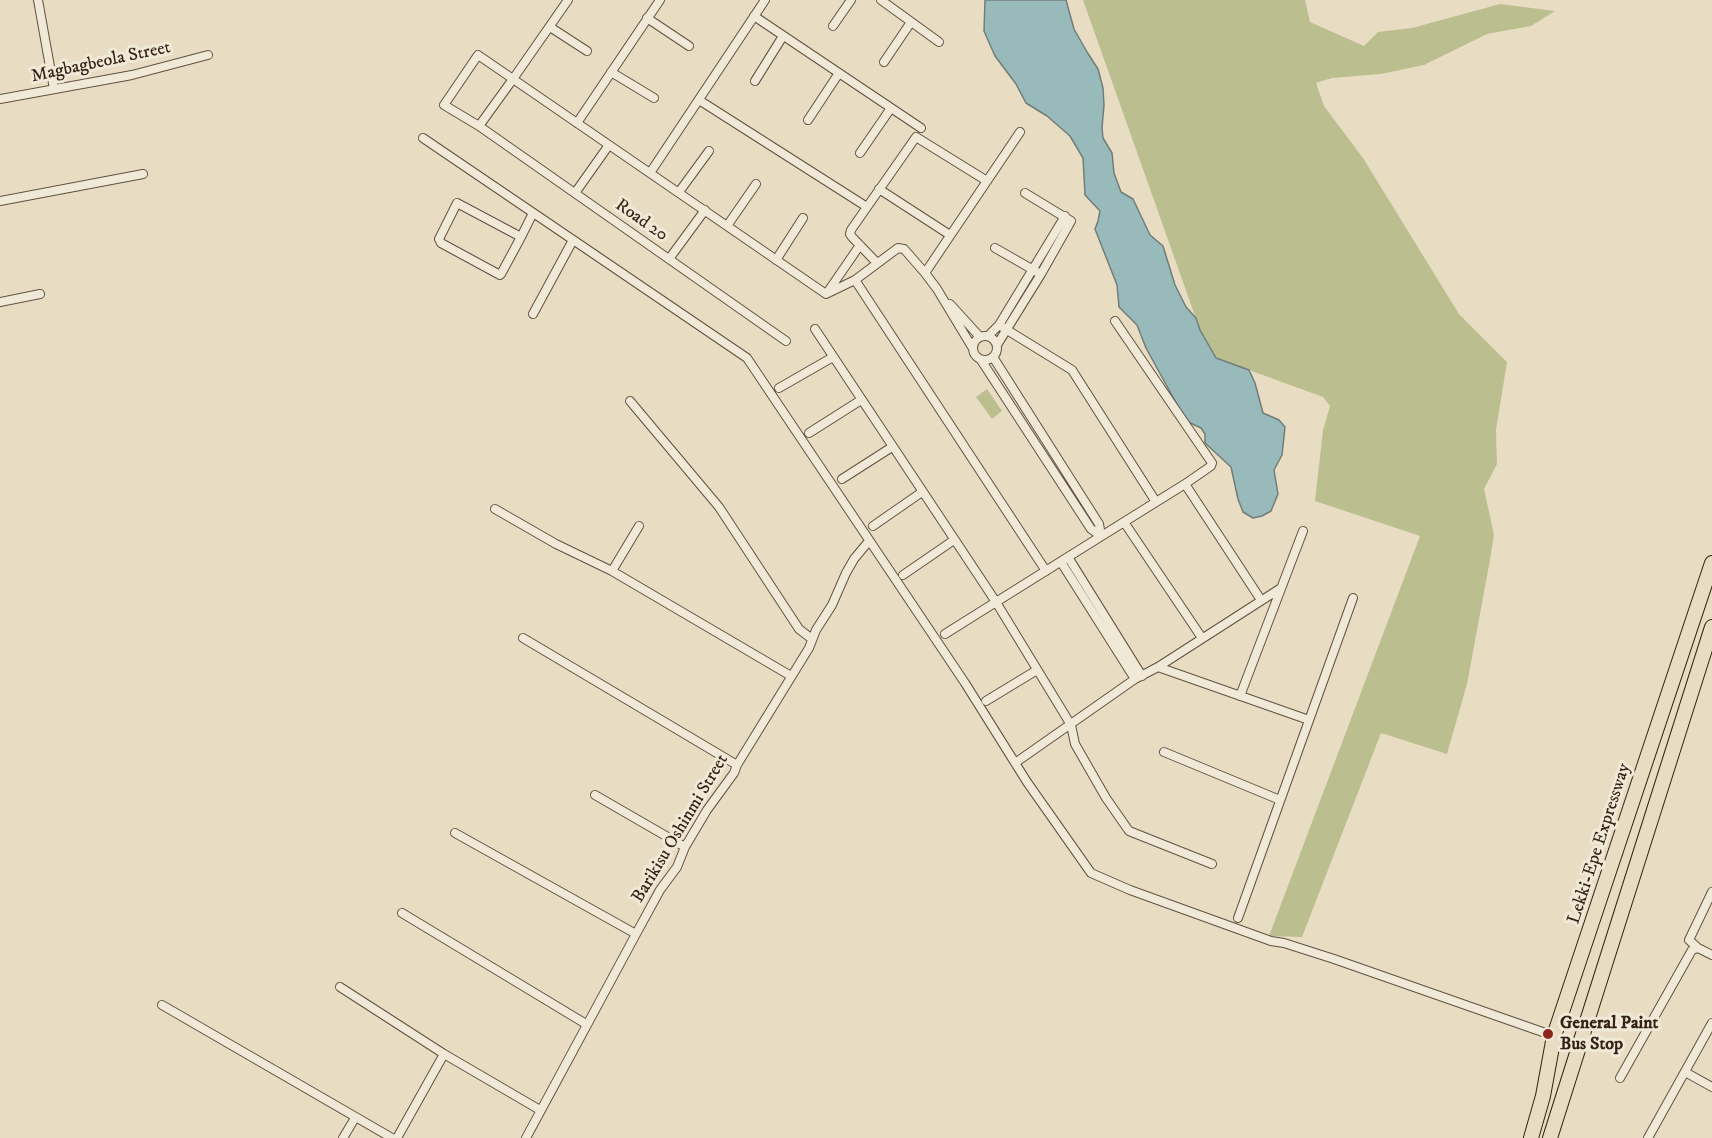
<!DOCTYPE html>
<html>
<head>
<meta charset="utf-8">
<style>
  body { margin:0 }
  canvas { display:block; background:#e8ddc3 }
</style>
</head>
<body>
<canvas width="1712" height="1138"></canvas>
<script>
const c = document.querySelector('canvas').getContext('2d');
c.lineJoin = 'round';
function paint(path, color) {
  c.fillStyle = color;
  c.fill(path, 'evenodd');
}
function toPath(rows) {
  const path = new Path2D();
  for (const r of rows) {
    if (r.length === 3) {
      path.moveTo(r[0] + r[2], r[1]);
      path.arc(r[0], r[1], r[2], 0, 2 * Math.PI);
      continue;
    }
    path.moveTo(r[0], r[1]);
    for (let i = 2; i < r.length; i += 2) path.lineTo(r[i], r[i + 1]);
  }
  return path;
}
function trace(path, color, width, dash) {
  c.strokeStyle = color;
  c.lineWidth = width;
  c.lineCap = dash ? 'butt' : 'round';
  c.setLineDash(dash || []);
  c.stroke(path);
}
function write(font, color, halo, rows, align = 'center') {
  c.font = font + ' "IM FELL DW Pica",serif';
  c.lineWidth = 6;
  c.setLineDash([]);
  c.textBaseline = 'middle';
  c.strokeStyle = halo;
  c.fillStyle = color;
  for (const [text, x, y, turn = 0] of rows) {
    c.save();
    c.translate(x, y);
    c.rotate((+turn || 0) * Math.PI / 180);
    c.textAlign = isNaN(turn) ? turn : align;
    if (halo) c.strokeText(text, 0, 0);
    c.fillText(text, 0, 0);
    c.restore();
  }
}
const green = toPath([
  [1083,0,1305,0,1310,22,1364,46,1378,32,1412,28,1500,4,1555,11,1531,26,1487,34,1424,65,1381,74,1332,78,1316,83,1324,106,1363,158,1459,314,1507,362,1496,430,1497,464,1484,489,1494,535,1490,560,1467,684,1447,754,1381,733,1302,937,1269,936,1420,536,1315,501,1323,430,1330,406,1323,397,1216,358,1200,330],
  [987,389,1002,411,992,419,976,397]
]);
const water = toPath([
  [985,0,1066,0,1074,29,1087,52,1098,69,1103,88,1104,105,1102,128,1103,138,1112,153,1114,173,1121,192,1133,199,1150,235,1163,246,1175,285,1186,307,1196,318,1200,330,1216,358,1249,370,1255,383,1263,413,1279,420,1285,427,1282,455,1274,470,1278,494,1271,511,1262,516,1253,518,1243,512,1238,499,1231,467,1205,443,1205,434,1201,428,1186,421,1146,348,1137,325,1119,307,1117,285,1095,229,1098,221,1100,211,1085,195,1083,158,1070,136,1047,116,1026,103,1016,84,995,56,984,31,985,0]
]);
const street = toPath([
  [38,0,54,89],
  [568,0,513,79,478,55,444,105,479,126,786,341],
  [881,0,939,42],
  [754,16,921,128],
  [647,18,689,46],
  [833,26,851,0],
  [550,27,587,51],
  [884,62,911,22],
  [611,72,654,98],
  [755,81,783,36],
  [0,99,132,75,208,55],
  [699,100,867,207],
  [808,120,839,73],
  [577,123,660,0],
  [479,126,513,79,826,294,855,280,1046,571],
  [423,138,747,358,965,683,1027,782,1091,873,1130,890,1271,941,1284,943,1334,959,1554,1036],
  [860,153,891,108],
  [650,173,765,0],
  [879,189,950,235],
  [679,192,709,151],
  [575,193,609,145],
  [0,201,143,174],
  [727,226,756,184],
  [521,237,457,203,439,239,441,243,500,275,501,274,521,237,533,213],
  [995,248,1037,272],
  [669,259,705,210],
  [776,260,803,218],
  [877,263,852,237,850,234,851,230,916,137,987,181],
  [925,273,1020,132],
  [855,280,898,248,904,249,925,273,937,289,972,347],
  [827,293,860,245],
  [0,302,40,294],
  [950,304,980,337],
  [533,314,573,240],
  [1115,321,1212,463,1211,466,1185,484,1124,522,1202,638],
  [999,325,1072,370,1156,502],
  [815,329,996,602,945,634],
  [985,348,12],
  [988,336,999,325,1065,216],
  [997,345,1041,274,1071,221,1025,193],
  [993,357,1099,524,1101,536],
  [981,360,1091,529,1101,536],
  [779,388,833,357],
  [630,401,719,507,799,629,812,639],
  [809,433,861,400],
  [842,479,892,447],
  [1185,484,1261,600],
  [495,509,556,544,612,571,791,676],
  [1124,522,996,602,1071,725,1075,744,1106,798,1129,831,1212,864],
  [873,526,922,492],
  [1068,557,1142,676],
  [1061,562,1135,679],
  [612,571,639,526],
  [903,575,954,540],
  [523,638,737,765],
  [1158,667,1281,588],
  [1240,696,1303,531],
  [986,701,1037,670],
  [1164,752,1280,800],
  [1015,763,1135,679,1158,667,1309,720],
  [595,795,685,847],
  [455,833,636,934],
  [402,913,586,1024],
  [1238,918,1353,598],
  [1698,948,1689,940,1712,892],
  [340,987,444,1054,540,1110],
  [162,1005,392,1138],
  [1685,1072,1712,1087],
  [1620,1078,1692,950,1698,948,1712,955],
  [343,1138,355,1118],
  [397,1138,444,1054],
  [526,1138,636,934,660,890,677,867,685,847,707,810,734,773,737,765,809,648,816,630,832,605,846,573,854,559,869,541],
  [1648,1138,1712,1023]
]);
const highway = toPath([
  [1531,1138,1543,1096,1554,1036,1712,563],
  [1550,1138,1712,627]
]);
const markers = [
  [1548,1034,6,"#8f2418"]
];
const streetNames = [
  ["Magbagbeola Street",101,63,-12],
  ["Road 20",641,221,35],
  ["Barikisu Oshinmi Street",681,829,-59],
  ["Lekki-Epe Expressway",1600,844,-72]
];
const poiNames = [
  ["General Paint",1560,1024],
  ["Bus Stop",1560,1045]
];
paint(green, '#bbbf90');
paint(water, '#99babb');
trace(water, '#717d79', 1.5);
trace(street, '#615140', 10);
trace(highway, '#342215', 16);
trace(street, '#f0e9d8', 8);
trace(highway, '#e8ddc3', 14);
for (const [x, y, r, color] of markers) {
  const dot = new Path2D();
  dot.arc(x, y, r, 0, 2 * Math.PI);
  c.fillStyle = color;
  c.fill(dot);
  trace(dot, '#f0e9d8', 2);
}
write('18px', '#342215', '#f0e9d8', streetNames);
write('bold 18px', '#342215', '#f0e9d8', poiNames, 'left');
</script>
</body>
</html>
